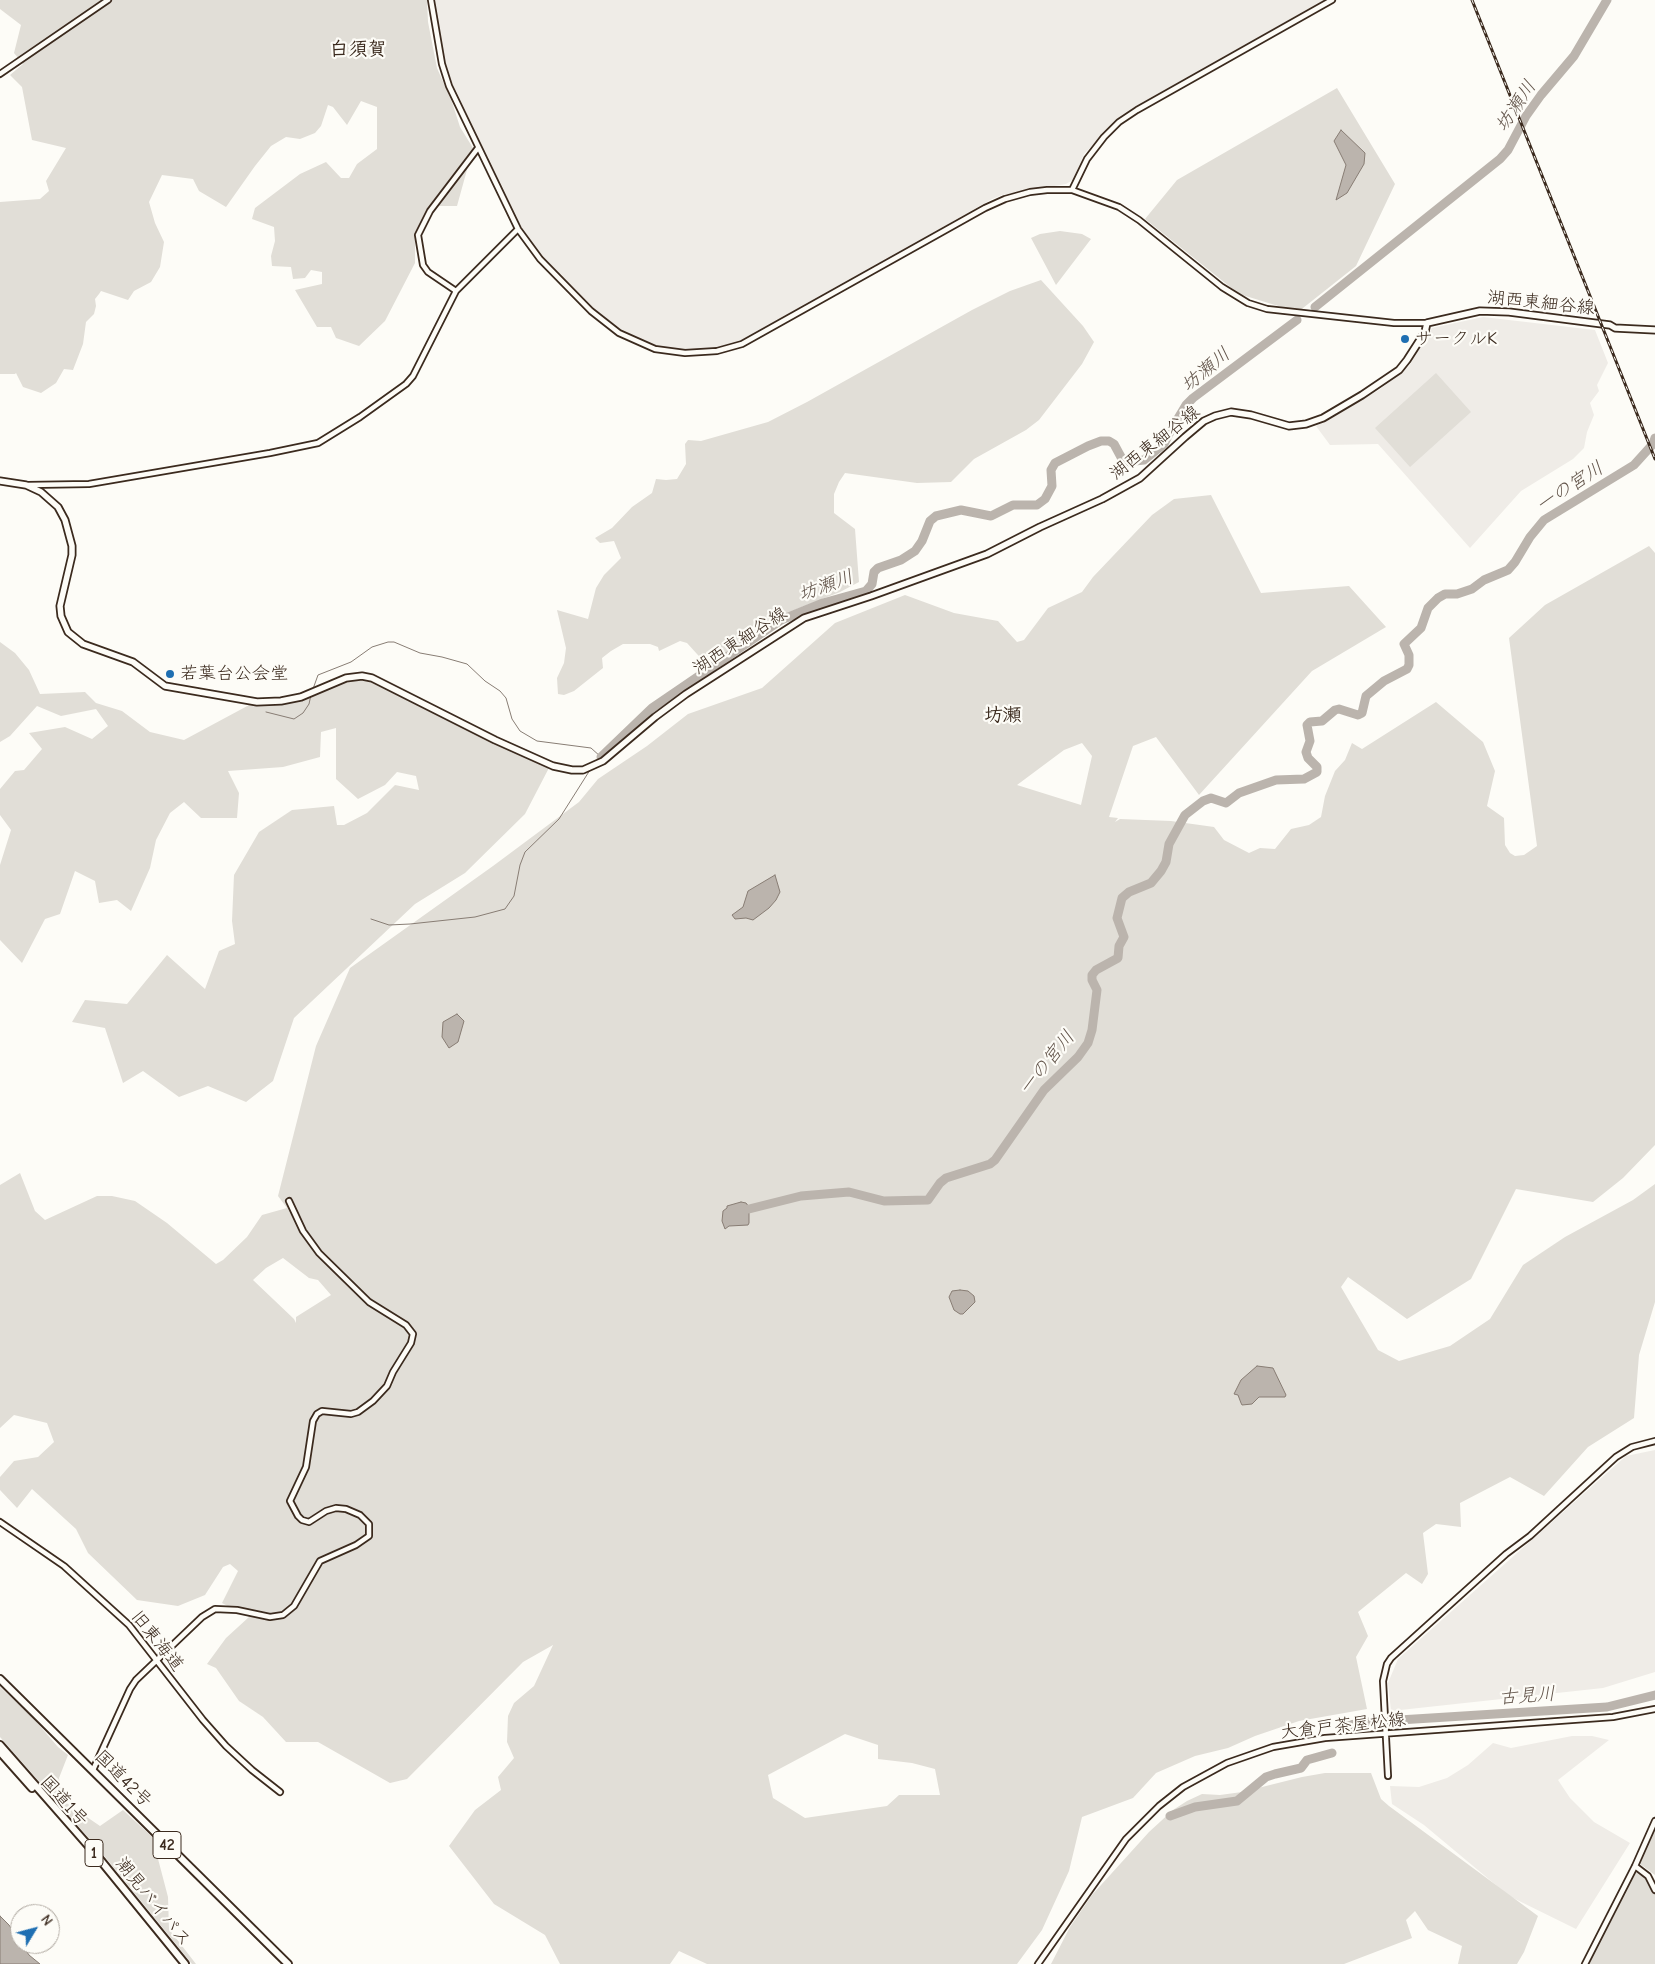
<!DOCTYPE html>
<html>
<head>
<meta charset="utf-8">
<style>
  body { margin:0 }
  #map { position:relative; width:1655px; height:1964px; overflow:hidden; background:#fdfcf7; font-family:"Comic Neue",sans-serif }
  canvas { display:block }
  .north { position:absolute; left:10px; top:1904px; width:50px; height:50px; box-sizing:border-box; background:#fdfcf7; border:1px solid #afa8a0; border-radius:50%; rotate:53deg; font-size:14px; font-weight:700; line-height:20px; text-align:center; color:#3b2a1e }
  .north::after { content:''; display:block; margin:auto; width:18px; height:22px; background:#1f6fb2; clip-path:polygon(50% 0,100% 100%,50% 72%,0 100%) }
</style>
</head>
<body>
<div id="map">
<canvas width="1655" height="1964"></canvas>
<div class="north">N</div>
</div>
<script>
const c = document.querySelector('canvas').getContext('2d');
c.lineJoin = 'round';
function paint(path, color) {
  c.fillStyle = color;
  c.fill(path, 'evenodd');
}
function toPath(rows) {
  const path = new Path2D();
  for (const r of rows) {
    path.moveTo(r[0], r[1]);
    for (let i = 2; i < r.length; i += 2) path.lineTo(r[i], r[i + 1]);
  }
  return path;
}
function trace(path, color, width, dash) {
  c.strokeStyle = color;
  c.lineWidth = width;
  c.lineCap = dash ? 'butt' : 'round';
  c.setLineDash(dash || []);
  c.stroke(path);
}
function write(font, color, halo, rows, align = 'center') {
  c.font = font + ' "Comic Neue","Klee One",sans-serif';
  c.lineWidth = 4.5;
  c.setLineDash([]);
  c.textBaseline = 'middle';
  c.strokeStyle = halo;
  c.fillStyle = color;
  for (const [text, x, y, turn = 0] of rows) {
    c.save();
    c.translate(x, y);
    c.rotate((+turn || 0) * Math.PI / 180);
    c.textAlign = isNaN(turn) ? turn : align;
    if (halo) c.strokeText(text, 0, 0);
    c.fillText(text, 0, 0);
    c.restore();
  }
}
const built = toPath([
  [435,0,1324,0,1122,115,1084,154,1073,180,1066,184,1002,195,992,199,750,337,716,348,697,350,680,350,650,344,624,333,586,302,544,259,533,245,513,213,449,76,439,37],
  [1483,317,1595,330,1608,363,1597,385,1599,391,1590,403,1594,415,1587,432,1584,448,1573,459,1521,491,1470,548,1378,444,1330,445,1316,426,1379,390,1409,366,1432,328],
  [1655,1450,1655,1672,1603,1688,1391,1711,1388,1683,1398,1659,1626,1456],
  [1572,1736,1592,1736,1609,1740,1558,1780,1570,1798,1594,1822,1630,1843,1576,1929,1509,1896,1424,1825,1392,1804,1390,1786,1419,1787,1447,1778,1468,1765,1493,1743,1511,1748]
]);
const green = toPath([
  [0,0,427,0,428,22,437,68,452,102,460,127,473,148,457,206,430,206,415,234,415,263,385,321,359,346,336,338,331,327,317,327,295,290,322,284,322,272,311,270,305,278,293,279,291,267,272,266,271,256,275,241,274,227,252,219,255,208,300,174,326,162,341,178,349,178,357,164,377,149,377,107,361,101,347,125,333,107,328,105,321,126,315,133,300,139,286,137,271,146,255,166,226,207,199,191,193,179,162,175,149,202,155,223,164,242,160,267,151,282,134,291,128,300,101,291,99,294,95,299,96,306,94,314,86,322,83,344,73,370,64,369,56,383,41,393,23,387,16,373,15,374,0,374,0,202,40,199,49,191,46,181,66,148,32,140,22,87,10,75,23,64,14,53,21,25,0,9],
  [1337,88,1395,184,1356,266,1298,312,1239,294,1145,219,1177,180],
  [1060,231,1082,234,1091,239,1056,285,1031,238,1040,234],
  [1041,280,1083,326,1094,342,1082,364,1039,420,1026,430,974,459,951,482,917,483,845,473,839,482,834,494,834,513,855,529,859,582,840,592,779,616,765,628,731,649,714,663,707,665,687,643,680,641,659,651,658,647,650,644,623,644,611,651,602,658,603,668,574,691,564,695,558,694,557,678,564,663,566,648,557,610,588,619,596,588,604,575,621,558,614,541,600,543,595,538,612,528,632,507,652,493,656,479,666,480,677,479,686,464,685,444,688,440,701,441,768,422,807,402,972,310,1010,291],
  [1436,373,1471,412,1410,467,1375,428],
  [1211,495,1261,593,1349,586,1386,627,1312,671,1199,795,1156,737,1133,746,1109,817,1118,818,1115,822,1120,819,1171,821,1214,827,1224,840,1249,853,1260,848,1275,849,1291,829,1309,825,1321,817,1325,796,1335,771,1345,760,1352,743,1362,749,1436,702,1483,742,1495,771,1487,806,1504,818,1505,845,1510,853,1515,856,1524,855,1537,846,1509,638,1545,605,1649,546,1655,553,1655,1145,1623,1178,1593,1202,1516,1189,1471,1279,1407,1319,1348,1277,1341,1287,1378,1350,1399,1361,1450,1346,1490,1319,1523,1265,1565,1237,1633,1200,1655,1184,1655,1302,1639,1355,1634,1418,1588,1447,1544,1496,1510,1477,1460,1503,1461,1527,1436,1524,1423,1533,1428,1574,1422,1584,1406,1573,1358,1612,1368,1636,1356,1657,1367,1709,1299,1721,1255,1736,1228,1748,1195,1756,1156,1773,1133,1798,1082,1817,1069,1871,1042,1930,1017,1964,707,1964,679,1951,670,1964,560,1964,545,1935,494,1904,449,1846,475,1810,501,1790,498,1777,514,1758,507,1742,508,1716,514,1703,534,1686,553,1645,523,1662,407,1779,390,1783,318,1742,286,1742,263,1717,239,1701,216,1668,207,1664,226,1638,249,1617,222,1603,238,1571,230,1564,223,1567,205,1595,178,1606,137,1600,88,1553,76,1529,32,1489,17,1508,0,1490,0,1477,14,1461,38,1457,54,1442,47,1423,14,1415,0,1428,0,1185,20,1173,35,1211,45,1220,97,1196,112,1196,135,1201,167,1223,216,1264,223,1260,247,1237,262,1215,287,1208,278,1196,316,1046,350,968,493,866,579,802,598,779,647,746,688,714,762,688,835,623,905,595,954,613,998,621,1017,642,1024,640,1048,608,1082,592,1093,577,1152,515,1174,499],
  [1082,743,1092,756,1081,805,1017,785,1064,750],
  [283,1258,309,1278,318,1280,331,1295,296,1317,296,1323,294,1319,253,1280,266,1268],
  [845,1734,878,1745,878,1759,912,1763,935,1769,940,1795,899,1795,887,1806,805,1818,773,1798,768,1775],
  [0,642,15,653,29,670,40,694,85,692,96,703,122,711,150,732,184,740,251,704,281,701,328,686,367,677,551,764,525,814,465,873,415,904,294,1018,273,1081,246,1102,208,1086,179,1097,143,1071,123,1083,105,1028,72,1022,85,1000,127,1004,167,955,205,989,219,951,235,944,232,921,234,875,259,832,292,810,334,806,337,825,344,825,367,813,395,785,419,790,416,776,397,772,385,785,358,799,336,779,336,728,321,732,320,757,283,767,228,771,239,793,237,818,201,818,184,802,170,813,156,840,150,868,131,911,117,900,99,903,95,881,75,871,60,914,45,919,22,963,0,940,0,865,11,830,0,815,0,789,15,771,24,770,42,749,29,733,65,727,92,739,108,726,96,709,61,716,37,706,10,736,0,742],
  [0,1687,33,1718,58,1747,68,1755,59,1778,62,1800,100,1826,123,1810,162,1846,157,1855,168,1897,169,1929,196,1964,192,1964,101,1852,0,1737],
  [1325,1773,1371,1773,1381,1799,1389,1806,1538,1916,1524,1952,1517,1964,1458,1964,1462,1946,1428,1930,1415,1911,1406,1920,1412,1938,1344,1964,1051,1964,1070,1927,1092,1895,1149,1832,1173,1810,1187,1801,1202,1794,1220,1795,1242,1792,1302,1777],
  [1655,1826,1655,1875,1636,1861,1643,1841],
  [1633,1872,1648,1876,1655,1891,1655,1964,1585,1964]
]);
const water = toPath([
  [1341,130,1365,153,1364,164,1347,193,1336,200,1346,165,1334,141,1341,130],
  [775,875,780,892,776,900,769,908,753,920,746,918,735,919,732,915,743,907,748,891,775,875],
  [457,1014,464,1021,458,1042,449,1048,442,1037,443,1022,457,1014],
  [741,1202,746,1203,749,1207,749,1223,748,1225,729,1226,725,1229,722,1221,723,1211,727,1208,727,1206,741,1202],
  [960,1290,968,1291,974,1296,975,1302,963,1314,960,1314,954,1310,949,1297,952,1291,960,1290],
  [1257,1366,1273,1368,1286,1395,1285,1397,1259,1397,1252,1404,1242,1405,1241,1403,1238,1395,1234,1394,1241,1380,1257,1366],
  [0,1916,9,1925,29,1955,40,1964,0,1964,0,1916]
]);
const stream = toPath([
  [313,689,318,675,351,662,372,647,388,642,394,642,420,653,442,657,467,664,485,681,500,691,506,698,512,719,520,731,537,741,591,748,601,757,597,761],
  [266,712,294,719,303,713,309,704,311,695],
  [371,919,389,925,410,924,475,917,505,909,514,896,520,865,525,852,559,819,590,770]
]);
const river = toPath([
  [1315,307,1500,159,1508,150,1526,116,1541,95,1574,56,1607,0],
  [601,757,652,708,781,620,823,603,866,591,872,584,874,572,878,568,901,560,915,551,922,541,930,521,936,516,961,510,991,516,1013,505,1037,505,1045,499,1052,486,1051,470,1055,463,1088,446,1101,441,1109,441,1114,444,1121,457,1126,462,1144,460,1164,444,1171,430,1186,405,1193,398,1297,320],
  [749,1209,801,1196,849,1192,884,1201,928,1200,940,1183,946,1178,990,1164,995,1160,1044,1090,1078,1057,1088,1043,1092,1030,1097,990,1092,980,1092,975,1096,970,1118,958,1119,946,1124,937,1117,918,1122,898,1129,892,1151,883,1161,871,1166,862,1169,844,1185,815,1203,801,1211,798,1226,803,1239,793,1276,780,1304,779,1317,772,1317,767,1308,758,1306,752,1310,741,1307,725,1310,722,1322,721,1335,710,1339,709,1358,715,1362,713,1366,696,1384,681,1407,669,1409,665,1409,655,1404,644,1421,628,1428,608,1438,598,1445,594,1457,594,1472,589,1484,580,1508,570,1515,562,1530,537,1544,520,1634,465,1653,444,1655,438],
  [1399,1720,1607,1707,1655,1695],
  [1349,1725,1370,1722],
  [1170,1816,1195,1807,1237,1801,1266,1777,1275,1774,1301,1768,1307,1760,1332,1753]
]);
const minor = toPath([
  [431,0,442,64,449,86,518,229,540,259,591,311,619,333,655,349,685,353,717,351,742,344,985,208,1005,199,1030,192,1047,190,1072,190,1119,207,1139,220,1222,287,1248,303,1267,309,1394,323,1427,323],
  [0,74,108,0],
  [1072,190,1087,159,1104,137,1119,122,1137,110,1332,0],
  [456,291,428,272,423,265,418,235,430,211,478,148],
  [28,485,89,484,270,453,318,443,360,417,406,384,413,376,456,291,518,229],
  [0,1522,64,1566,129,1625,203,1720,226,1746,252,1770,280,1792],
  [93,1770,130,1689,136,1680,202,1617,215,1609,237,1610,270,1617,283,1615,294,1606,320,1561,356,1545,369,1536,369,1524,360,1515,346,1509,336,1508,326,1511,309,1522,302,1520,298,1516,290,1501,306,1467,313,1421,317,1414,322,1411,351,1414,358,1412,373,1401,387,1386,393,1372,411,1343,413,1334,406,1325,369,1302,319,1253,303,1231,289,1201],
  [1388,1776,1383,1681,1387,1664,1391,1658,1506,1554,1530,1536,1616,1457,1632,1447,1655,1441],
  [1635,1866,1648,1876,1655,1890],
  [1038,1964,1126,1839,1159,1806,1183,1787,1227,1763,1273,1747,1325,1738,1613,1717,1655,1709],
  [1585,1964,1635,1866,1655,1821]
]);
const major = toPath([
  [0,481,26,485,41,492,58,507,65,520,72,546,72,555,60,606,61,616,68,632,83,644,133,662,165,686,257,702,281,701,301,697,346,678,362,676,372,678,495,740,553,766,572,770,583,770,603,761,655,717,686,694,804,618,871,596,987,554,1040,527,1102,499,1140,478,1185,437,1204,421,1215,416,1231,412,1251,415,1289,426,1306,424,1323,418,1362,395,1399,370,1407,360,1425,332,1427,323,1480,311,1509,312,1610,325,1615,328,1655,330]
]);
const highway = toPath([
  [0,1679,288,1964],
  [0,1745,93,1851,185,1964],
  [0,1752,32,1788]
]);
const rail = toPath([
  [1472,0,1655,459]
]);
const markers = [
  [1405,339,5,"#1f6fb2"],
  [170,674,5,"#1f6fb2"]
];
const shields = [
  [167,1845,28],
  [94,1853,18]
];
const shieldNames = [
  ["42",167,1845],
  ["1",94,1853]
];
const streetNames = [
  ["湖西東細谷線",1541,303,6],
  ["湖西東細谷線",1155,443,-38],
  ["湖西東細谷線",740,641,-33],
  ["旧東海道",157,1641,51],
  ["大倉戸茶屋松線",1343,1726,-6],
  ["国道42号",123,1779,45],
  ["国道1号",64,1801,48],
  ["潮見バイパス",153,1902,51]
];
const poiNames = [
  ["サークルK",1415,339],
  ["若葉台公会堂",180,674]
];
const neighbourhoodNames = [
  ["白須賀",358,50],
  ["坊瀬",1003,716]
];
const waterNames = [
  ["坊瀬川",1516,106,-56],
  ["坊瀬川",1206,370,-40],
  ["一の宮川",1570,487,-33],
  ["坊瀬川",826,586,-20],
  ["一の宮川",1047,1063,-51],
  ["古見川",1527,1696,-4]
];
paint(built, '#efece7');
paint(green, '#e1ded7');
paint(water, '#bbb4ad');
trace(water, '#887d74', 1);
trace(stream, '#887d74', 1);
trace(river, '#bbb4ad', 9);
trace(minor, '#3b2a1e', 8);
trace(major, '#3b2a1e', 9);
trace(highway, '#3b2a1e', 10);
trace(minor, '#fdfcf7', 4.5);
trace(major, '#fdfcf7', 5.5);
trace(highway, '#fdfcf7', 6);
trace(rail, '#3b2a1e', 3);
trace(rail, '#fdfcf7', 1, [4]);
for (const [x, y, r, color] of markers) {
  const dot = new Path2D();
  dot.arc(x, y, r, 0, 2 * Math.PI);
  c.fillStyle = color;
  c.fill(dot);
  trace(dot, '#fdfcf7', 2);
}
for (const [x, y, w] of shields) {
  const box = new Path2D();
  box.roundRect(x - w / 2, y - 13.5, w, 27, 4);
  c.fillStyle = '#fdfcf7';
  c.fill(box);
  trace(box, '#3b2a1e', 1);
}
write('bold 16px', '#3b2a1e', null, shieldNames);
write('18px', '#3b2a1e', '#fdfcf7', streetNames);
write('18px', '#3b2a1e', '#fdfcf7', poiNames, 'left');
write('bold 19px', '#3b2a1e', '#fdfcf7', neighbourhoodNames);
write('italic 19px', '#615349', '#fdfcf7', waterNames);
</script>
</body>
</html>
